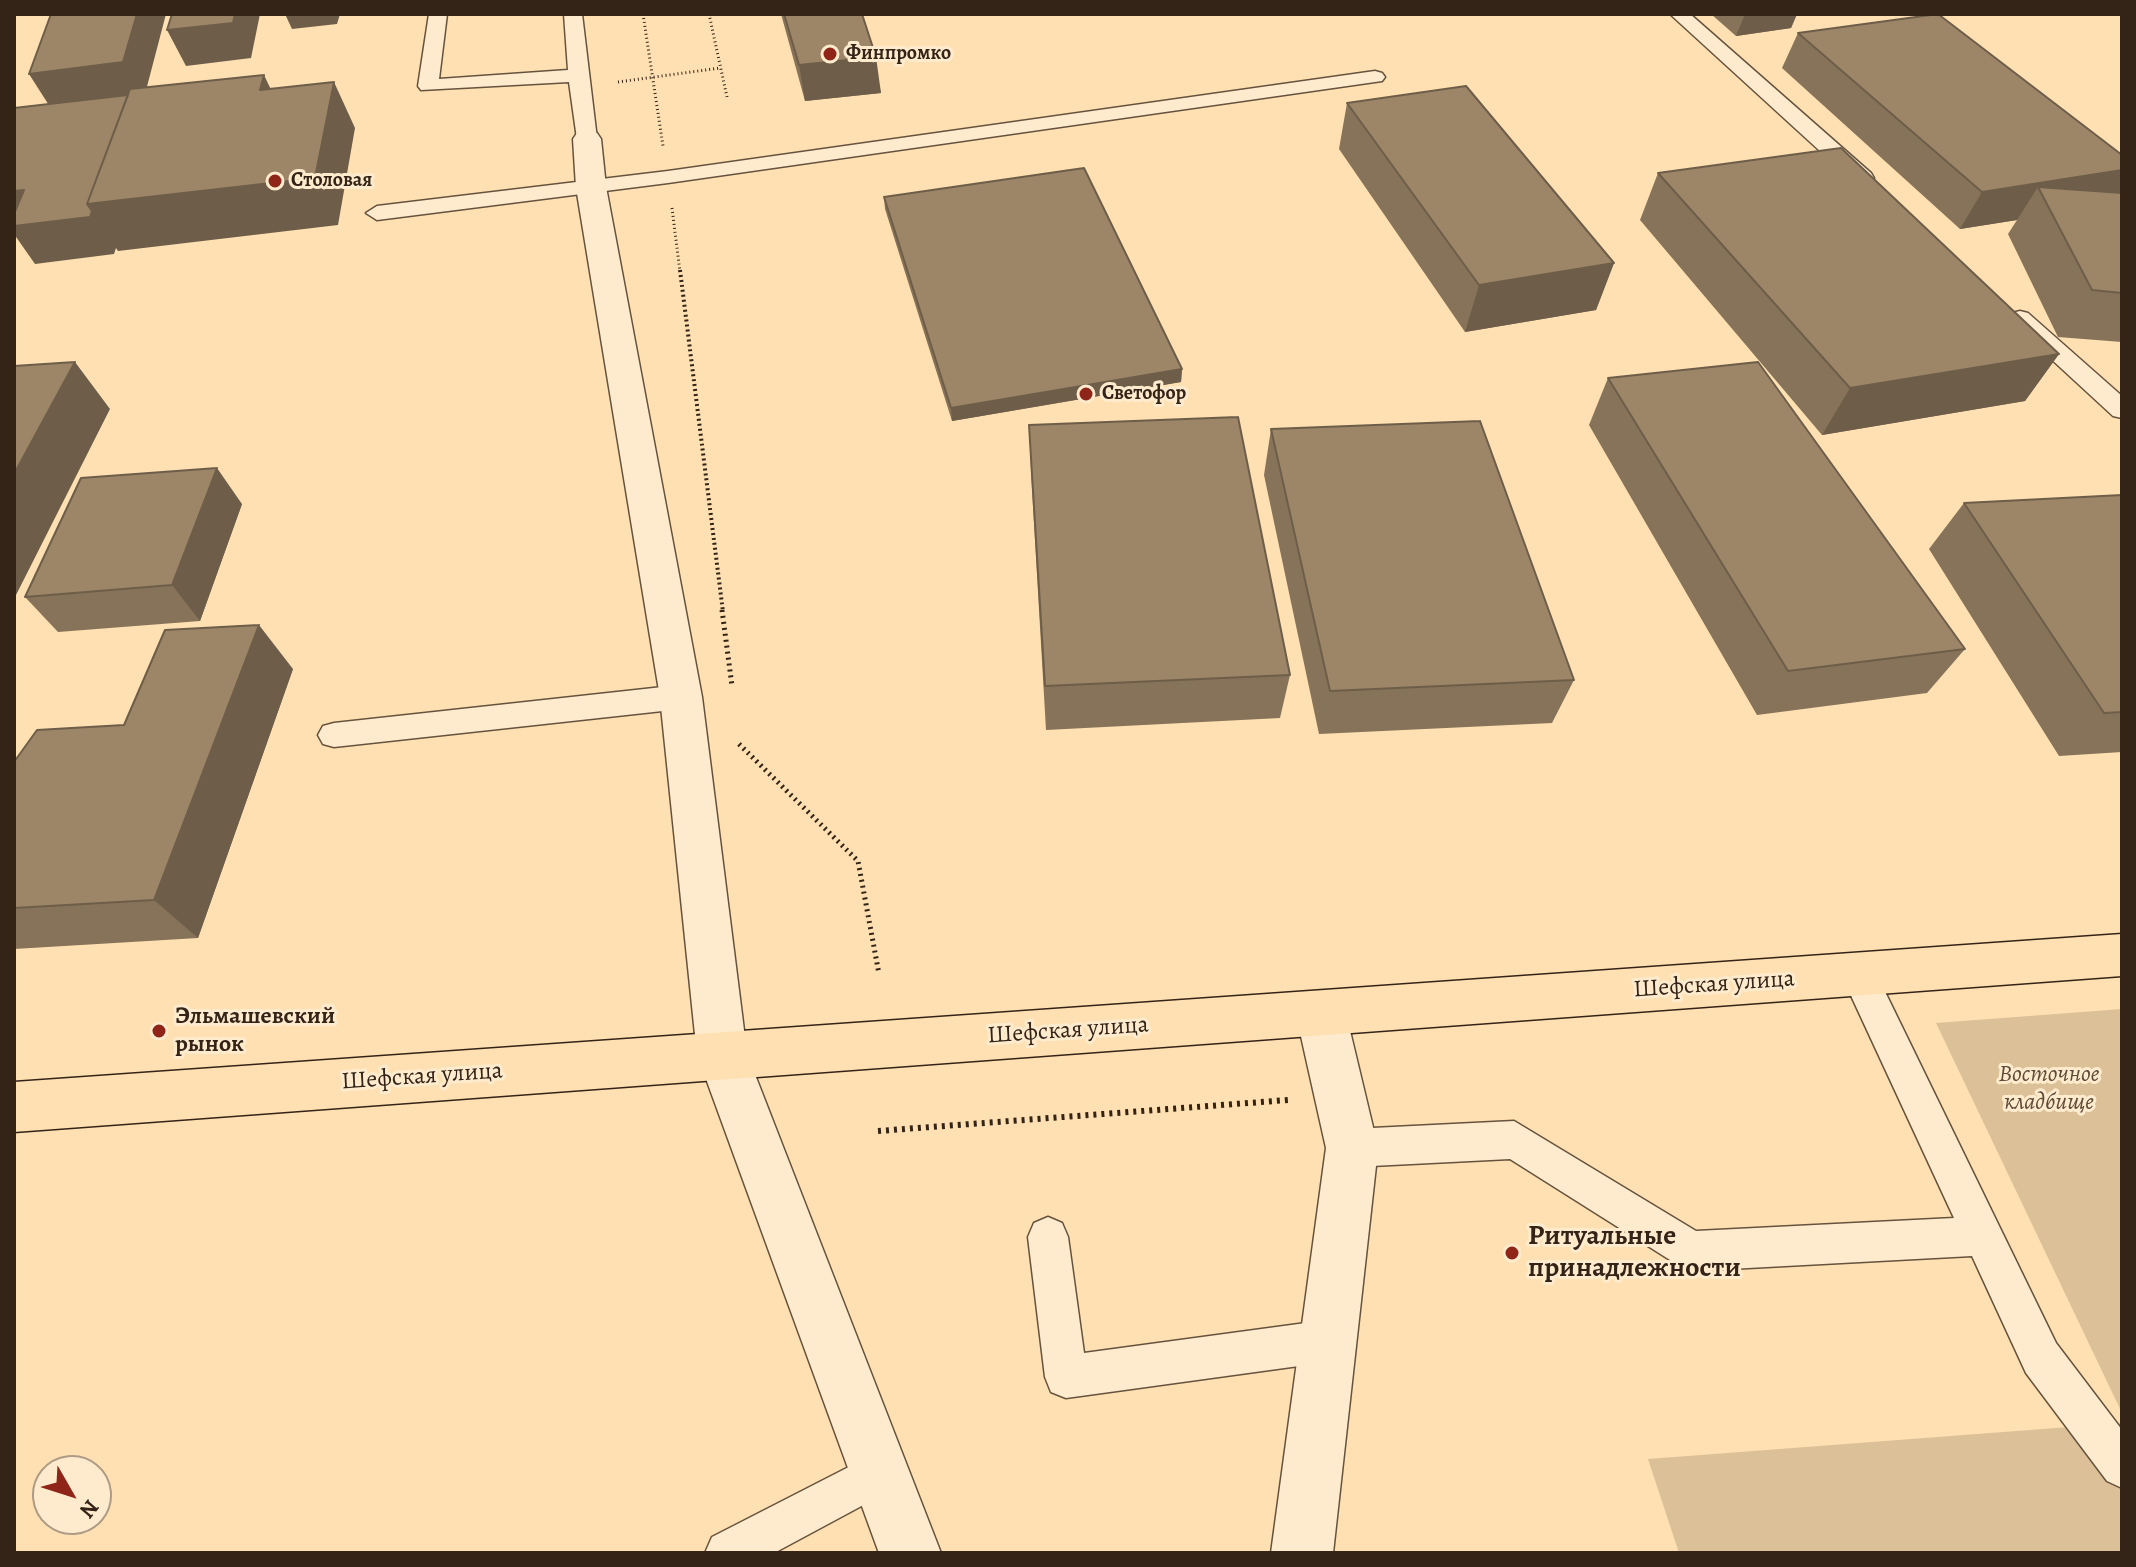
<!DOCTYPE html>
<html>
<head>
<meta charset="utf-8">
<style>
  body { margin:0 }
  #map { position:relative; width:2136px; height:1567px; overflow:hidden; background:#fee0b2; font-family:Alegreya,serif }
  canvas { display:block }
  .frame { position:absolute; inset:0; border:16px solid #342418; pointer-events:none }
  .north { position:absolute; left:32px; top:1455px; width:80px; height:80px; box-sizing:border-box; background:#feebcd; border:2px solid #ad9b85; border-radius:50%; rotate:129deg; font-size:22px; font-weight:700; line-height:32px; text-align:center; color:#342418 }
  .north::after { content:''; display:block; margin:auto; width:28px; height:36px; background:#8f2418; clip-path:polygon(50% 0,100% 100%,50% 72%,0 100%) }
</style>
</head>
<body>
<div id="map">
<canvas width="2136" height="1567"></canvas>
<div class="frame"></div>
<div class="north">N</div>
</div>
<script>
const c = document.querySelector('canvas').getContext('2d');
c.lineJoin = 'round';
function paint(path, color) {
  c.fillStyle = color;
  c.fill(path, 'evenodd');
}
function toPath(rows) {
  const path = new Path2D();
  for (const r of rows) {
    path.moveTo(r[0], r[1]);
    for (let i = 2; i < r.length; i += 2) path.lineTo(r[i], r[i + 1]);
  }
  return path;
}
function trace(path, color, width, dash) {
  c.strokeStyle = color;
  c.lineWidth = width;
  c.lineCap = dash ? 'butt' : 'round';
  c.setLineDash(dash || []);
  c.stroke(path);
}
function write(font, color, halo, rows, align = 'center') {
  c.font = font + ' Alegreya,serif';
  c.lineWidth = 6;
  c.setLineDash([]);
  c.textBaseline = 'middle';
  c.strokeStyle = halo;
  c.fillStyle = color;
  for (const [text, x, y, turn = 0] of rows) {
    c.save();
    c.translate(x, y);
    c.rotate((+turn || 0) * Math.PI / 180);
    c.textAlign = isNaN(turn) ? turn : align;
    if (halo) c.strokeText(text, 0, 0);
    c.fillText(text, 0, 0);
    c.restore();
  }
}
const green = toPath([
  [2122,1009,2122,1413,1936,1023],
  [2122,1423,2122,1553,1679,1553,1648,1459]
]);
const pathFar3 = toPath([
  [643,14,663,146],
  [709,14,727,97],
  [618,82,720,68],
  [672,208,680,272]
]);
const pathFar2 = toPath([
  [680,270,723,612]
]);
const pathFar1 = toPath([
  [722,610,732,686],
  [739,744,858,861,879,974]
]);
const path = toPath([
  [878,1131,1288,1100]
]);
const service = toPath([
  [429,14,447,14,439,79,568,70,564,14,582,14,597,139,594,143,580,143,577,139,569,82,421,90,418,86,429,14],
  [1670,14,1690,14,1871,173,1874,178,1871,183,1855,183,1670,14],
  [1375,71,1382,73,1385,77,1382,81,668,183,377,220,366,213,377,206,668,171,1375,71],
  [2020,311,2028,313,2122,396,2122,418,2113,416,2012,323,2008,318,2012,313,2020,311],
  [681,685,692,689,696,697,692,705,681,709,334,747,323,744,318,735,323,726,334,723,681,685],
  [1859,958,1871,963,2056,1343,2122,1430,2122,1488,2107,1481,2026,1373,1972,1256,1692,1271,1678,1265,1510,1159,1352,1167,1338,1161,1333,1148,1338,1135,1352,1129,1514,1121,1696,1231,1954,1218,1841,974,1847,963,1859,958],
  [1048,1217,1062,1223,1068,1237,1084,1353,1328,1320,1343,1326,1349,1341,1343,1356,1328,1362,1066,1398,1051,1392,1045,1377,1028,1237,1034,1223,1048,1217],
  [880,1451,895,1458,902,1473,895,1488,774,1553,705,1553,712,1537,880,1451]
]);
const minor = toPath([
  [587,130,597,133,601,139,606,187,702,697,747,1054,941,1553,879,1553,697,1054,660,697,576,187,573,139,577,133,587,130],
  [1321,991,1338,998,1346,1014,1378,1148,1333,1553,1271,1553,1326,1148,1296,1014,1304,998,1321,991]
]);
const primary = toPath([
  [2122,934,2122,976,14,1132,14,1082,2122,934]
]);
const wall = toPath([
  [781,14,862,14,881,93,805,101],
  [1711,14,1797,14,1791,28,1736,36],
  [1798,33,2122,155,2122,191,2121,193,2122,193,2122,342,2058,337,2008,234,2017,220,1960,229,1782,68],
  [1347,103,1614,263,1596,310,1465,332,1339,149],
  [1658,173,2059,354,2025,401,1822,435,1640,220],
  [884,197,1182,369,1181,382,952,421,885,209],
  [1608,378,1965,649,1927,693,1757,715,1589,425],
  [1029,425,1290,675,1280,718,1046,730,1031,472],
  [1271,429,1574,680,1552,723,1319,734,1264,475],
  [2122,495,2122,752,2059,756,1929,549,1964,503],
  [242,504,200,621,58,632,25,597],
  [293,669,198,938,14,949,14,762]
]);
const shadedWall = toPath([
  [137,14,166,14,144,98,154,131,334,82,355,128,338,225,118,251,116,248,114,254,35,264,14,234,14,191,24,190,87,204,52,110,29,74],
  [235,14,260,14,251,58,186,66,167,30],
  [285,14,340,14,337,24,292,29],
  [1745,14,1797,14,1791,28,1736,36],
  [876,57,881,93,805,101,799,65],
  [264,75,286,121,260,90],
  [2122,170,2122,191,2113,205,2038,187,2017,220,1960,229,1982,192],
  [1614,263,1596,310,1465,332,1479,285],
  [2059,354,2025,401,1822,435,1850,388],
  [75,362,110,409,14,599,14,474],
  [1182,369,1181,382,952,421,951,408],
  [217,468,242,504,200,621,172,585],
  [259,625,293,669,198,938,154,900]
]);
const building = toPath([
  [51,14,137,14,123,62,29,74,51,14],
  [172,14,235,14,233,23,167,30,172,14],
  [784,14,862,14,876,57,799,65,784,14],
  [1938,14,2122,155,2122,170,1982,192,1798,33,1938,14],
  [264,75,260,90,334,82,315,178,87,204,130,89,264,75],
  [1466,86,1614,263,1479,285,1347,103,1466,86],
  [128,95,87,204,92,211,90,217,14,226,14,214,24,190,14,191,14,108,128,95],
  [1841,148,2059,354,1850,388,1658,173,1841,148],
  [1084,168,1182,369,951,408,884,197,1084,168],
  [2038,187,2122,193,2122,293,2092,290,2038,187],
  [75,362,14,474,14,366,75,362],
  [1758,362,1965,649,1788,671,1608,378,1758,362],
  [1238,417,1290,675,1045,686,1029,425,1238,417],
  [1480,421,1574,680,1330,691,1271,429,1480,421],
  [217,468,172,585,25,597,81,478,217,468],
  [2122,495,2122,712,2104,713,1964,503,2122,495],
  [259,625,154,900,14,908,14,762,37,730,124,725,165,630,259,625]
]);
const markers = [
  [830,54,8,"#8f2418"],
  [275,181,8,"#8f2418"],
  [1086,394,8,"#8f2418"],
  [159,1031,8,"#8f2418"],
  [1512,1253,8,"#8f2418"]
];
const farPoinames = [
  ["Финпромко",846,54],
  ["Столовая",291,181],
  ["Светофор",1102,394]
];
const streetNames = [
  ["Шефская улица",1714,985,-4],
  ["Шефская улица",1068,1031,-4],
  ["Шефская улица",422,1077,-4]
];
const poiNames = [
  ["Эльмашевский",175,1017],
  ["рынок",175,1045]
];
const parkNames = [
  ["Восточное",2049,1075],
  ["кладбище",2049,1103]
];
const nearPoinames = [
  ["Ритуальные",1528,1237],
  ["принадлежности",1528,1269]
];
paint(green, '#dcc098');
trace(service, '#66533e', 3);
trace(minor, '#66533e', 3);
trace(primary, '#342418', 3);
trace(pathFar3, '#342418', 3, [1, 3]);
trace(pathFar2, '#342418', 4, [2, 3]);
trace(pathFar1, '#342418', 5, [2, 4]);
trace(path, '#342418', 6, [3, 5]);
paint(service, '#feebcd');
paint(minor, '#feebcd');
paint(primary, '#fee0b2');
paint(wall, '#877359');
paint(shadedWall, '#6e5e49');
paint(building, '#9d8668');
trace(building, '#6e5e49', 2);
for (const [x, y, r, color] of markers) {
  const dot = new Path2D();
  dot.arc(x, y, r, 0, 2 * Math.PI);
  c.fillStyle = color;
  c.fill(dot);
  trace(dot, '#feebcd', 3);
}
write('bold 20px', '#342418', '#feebcd', farPoinames, 'left');
write('24px', '#342418', '#feebcd', streetNames);
write('bold 24px', '#342418', '#feebcd', poiNames, 'left');
write('italic 24px', '#5e4b38', '#feebcd', parkNames);
write('bold 28px', '#342418', '#feebcd', nearPoinames, 'left');
</script>
</body>
</html>
